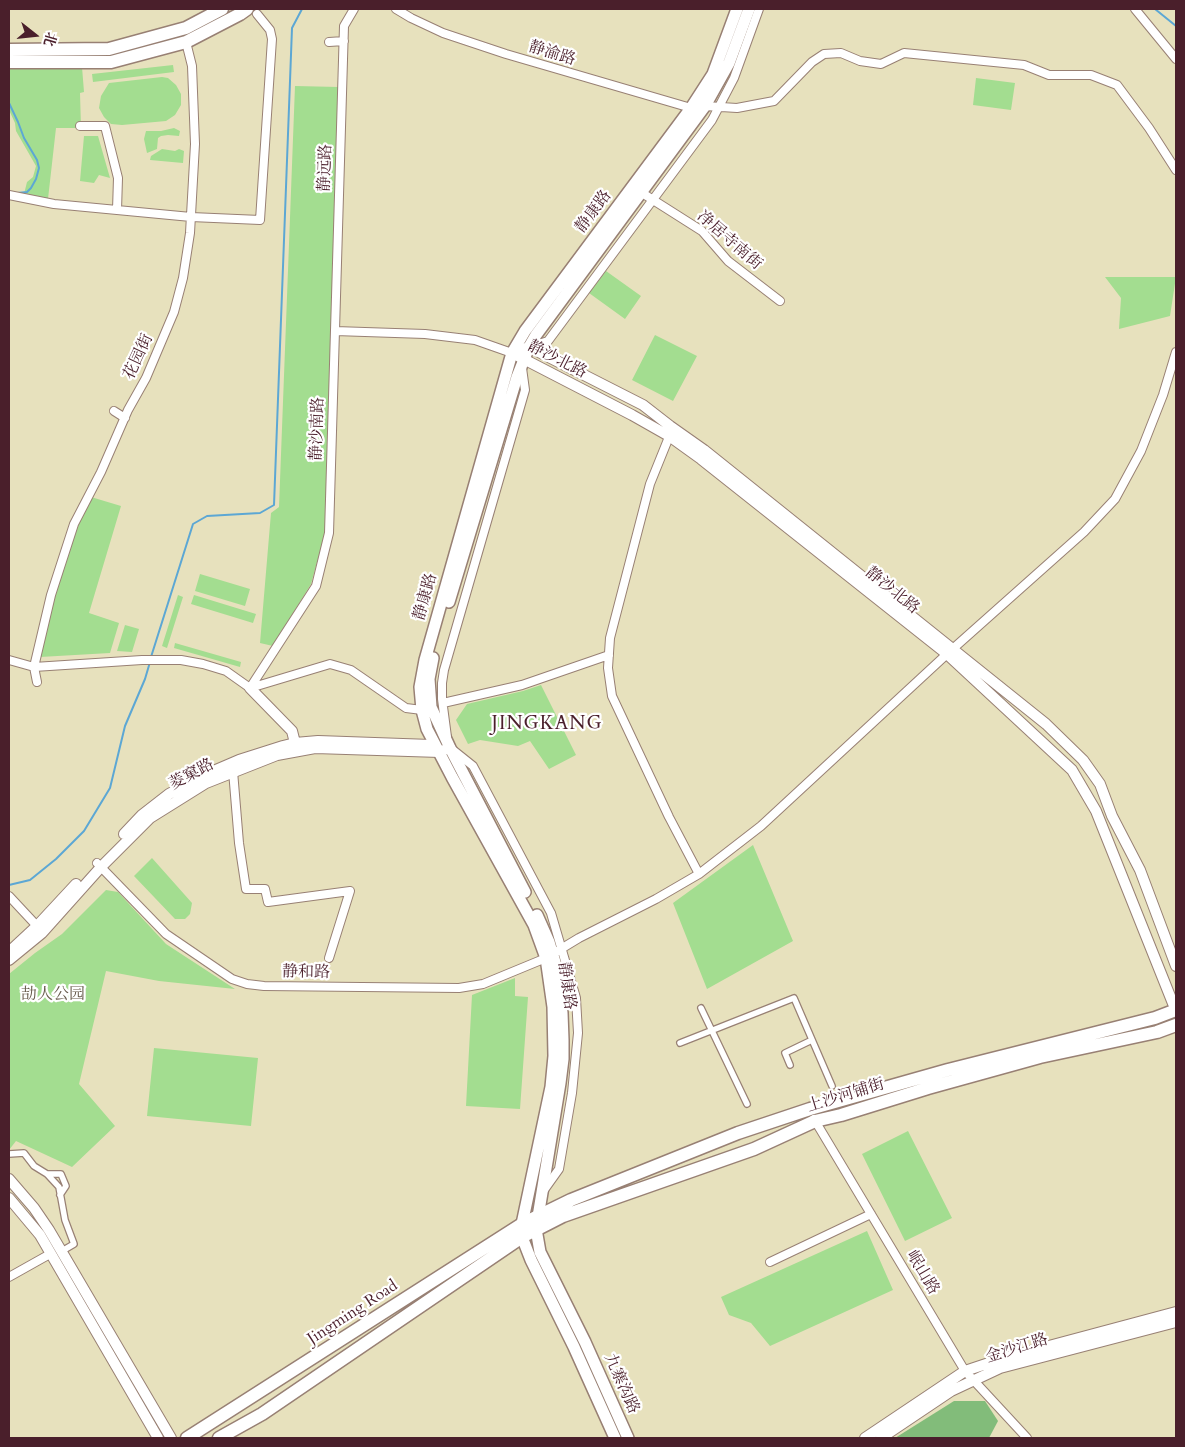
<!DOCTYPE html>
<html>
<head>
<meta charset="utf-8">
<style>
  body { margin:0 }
  #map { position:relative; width:1185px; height:1447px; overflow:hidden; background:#e7e1bd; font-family:Cardo,"Noto Serif SC",serif }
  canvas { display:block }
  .frame { position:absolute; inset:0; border:10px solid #4a1f2b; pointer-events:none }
  .north { position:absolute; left:10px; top:10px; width:50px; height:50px; -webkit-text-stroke:4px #fff; paint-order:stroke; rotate:106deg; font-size:14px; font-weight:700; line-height:20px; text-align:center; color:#4a1f2b }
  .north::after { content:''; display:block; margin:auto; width:18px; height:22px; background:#4a1f2b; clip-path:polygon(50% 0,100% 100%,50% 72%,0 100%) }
</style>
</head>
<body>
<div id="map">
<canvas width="1185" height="1447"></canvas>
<div class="frame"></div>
<div class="north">北</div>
</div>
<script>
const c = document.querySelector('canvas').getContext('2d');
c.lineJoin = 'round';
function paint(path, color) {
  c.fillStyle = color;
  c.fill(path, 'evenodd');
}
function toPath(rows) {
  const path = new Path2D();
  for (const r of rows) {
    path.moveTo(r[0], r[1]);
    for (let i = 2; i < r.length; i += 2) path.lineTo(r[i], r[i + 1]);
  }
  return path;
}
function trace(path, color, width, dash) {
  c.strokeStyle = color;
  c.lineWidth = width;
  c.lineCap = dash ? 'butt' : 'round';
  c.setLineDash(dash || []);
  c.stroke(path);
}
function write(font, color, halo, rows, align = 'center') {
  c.font = font + ' Cardo,"Noto Serif SC",serif';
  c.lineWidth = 4.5;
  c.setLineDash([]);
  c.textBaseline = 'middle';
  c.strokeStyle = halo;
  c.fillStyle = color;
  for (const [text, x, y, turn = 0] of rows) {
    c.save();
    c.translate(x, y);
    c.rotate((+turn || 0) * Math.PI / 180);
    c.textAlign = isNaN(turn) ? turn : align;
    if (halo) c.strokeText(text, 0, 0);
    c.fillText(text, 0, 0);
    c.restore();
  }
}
const green = toPath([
  [173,65,174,72,93,82,92,74],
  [9,66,82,67,84,92,80,93,81,128,56,128,48,199,24,194,27,182,33,177,36,166,16,131,15,123,9,110],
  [162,77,168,78,176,85,181,94,181,105,175,115,166,121,122,125,111,124,104,117,99,108,101,96,109,83],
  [976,78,1015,83,1011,110,973,105],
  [295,86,339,87,325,533,311,584,273,646,260,643,271,513,279,507],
  [174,128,180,131,179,136,168,135,161,136,158,138,157,149,147,153,144,139,146,131,161,131],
  [84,136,98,136,110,178,99,175,94,183,80,181],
  [162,149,175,151,179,149,184,151,183,163,150,160,151,156],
  [606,271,641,296,625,319,589,293],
  [1105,277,1176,277,1170,316,1119,329,1121,298],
  [655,335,697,356,673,401,632,380],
  [91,497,121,506,89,613,119,623,110,653,40,657,54,596,77,526],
  [200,574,250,589,245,606,195,591],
  [178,595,183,597,167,648,162,646],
  [194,595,256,614,253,623,191,604],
  [125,625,139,629,132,652,117,651],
  [175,643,241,662,240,667,174,648],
  [541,685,576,755,549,769,530,741,518,746,480,740,468,744,456,720,467,704,523,691],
  [753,845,793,941,707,989,673,903],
  [152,858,192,903,190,914,185,919,175,919,134,876],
  [106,890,118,892,166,944,235,989,159,981,106,971,79,1084,115,1126,72,1167,16,1141,9,1150,9,974,35,953,62,934],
  [515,978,515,996,528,997,520,1109,466,1106,472,995],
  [154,1048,258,1058,251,1126,147,1116],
  [908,1131,952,1218,905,1241,862,1154],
  [867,1231,893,1290,770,1346,751,1323,729,1315,721,1297]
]);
const forest = toPath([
  [954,1401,985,1401,998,1421,989,1438,895,1438]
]);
const stream = toPath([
  [1155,9,1176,26],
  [9,103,18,122,24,138,37,160,39,168,36,179,31,188,27,192,17,193],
  [151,657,193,524,207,516,260,513,274,505,292,28,302,9],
  [9,885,30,880,56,859,84,831,110,788,125,726,145,679,150,662]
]);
const pedestrian = toPath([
  [701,1008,747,1104],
  [680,1043,794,998,832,1086],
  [790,1065,785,1053,812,1040],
  [9,1154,24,1153,34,1166,47,1174,59,1187,65,1220,74,1244,62,1251],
  [47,1174,61,1174,66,1186,60,1195]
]);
const minor = toPath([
  [396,9,411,18,443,33,506,54,691,108,705,106,737,108,774,101,812,62,824,54,841,53,860,61,881,64,904,53,1024,65,1049,75,1091,75,1117,85,1149,128,1176,170],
  [1135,9,1176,59],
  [329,42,344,41],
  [80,126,105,126,118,178,117,210],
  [639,191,702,231,728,261,780,301],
  [9,195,54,204,117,210,191,217,260,220,272,39,270,30,257,14],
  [335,331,425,334,475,340,512,353],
  [529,347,548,341,712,120,734,78,759,9],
  [114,411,125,418],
  [671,432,650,484,610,638,608,668,612,696,669,817,699,874],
  [9,660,34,667,142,660,181,660,203,664,226,671,250,688,330,664,351,670,406,708,422,710],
  [37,682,34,667,51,595,74,524,101,472,128,410,146,378,174,312,183,278,190,233,195,144,192,66,186,42],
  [250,688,316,586,329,533,344,26,354,9],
  [443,703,522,685,609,655],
  [447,737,442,699,442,683,444,670,525,390,522,368],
  [453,750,473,766,551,913,576,998,578,1033,572,1093,559,1169,544,1190],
  [233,771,239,843,246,889,265,889,268,902,350,891,329,958],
  [97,863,166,934,232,979,247,984,264,986,459,988,483,984,546,958,579,938,656,899,699,874,761,826,947,654,1084,532,1115,499,1141,451,1163,395,1176,352],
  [9,896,37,926],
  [814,1119,965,1371,1027,1438],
  [770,1262,871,1214],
  [9,1277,50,1254]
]);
const tertiary = toPath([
  [521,350,529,347,643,405,670,426,704,450,1046,724,1083,760,1100,784,1112,816,1140,870,1176,966],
  [512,353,632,415,669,436,701,459,947,654,1072,770,1096,811,1176,1011],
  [250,688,292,731,296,747],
  [124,834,142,815,169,794,204,775,239,760,283,746,295,743,318,741,431,745],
  [9,952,37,926,76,884],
  [9,960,42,933,101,867,150,818,206,783,277,755,315,748,440,752,444,750],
  [9,1179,34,1208,49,1230,171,1438],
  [9,1198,40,1235,158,1438],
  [865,1438,965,1371,1004,1358,1176,1312],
  [881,1438,951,1391,1000,1368,1176,1322]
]);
const secondary = toPath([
  [449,602,517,377,529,347,536,335,705,106,729,63,749,9],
  [433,658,429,679,431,707,450,748,525,892],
  [537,915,549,942,558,972,562,1013,563,1040,563,1059,560,1083,536,1229,540,1252,585,1342,628,1438],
  [615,1438,574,1347,531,1260,522,1237,522,1224,551,1087,554,1056,553,1007,546,958,534,925,452,777,427,729,422,710,420,687,425,660,512,353,525,331,691,108,713,74,737,9]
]);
const primary = toPath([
  [9,50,109,49,186,28,222,9],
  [9,62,111,62,186,42,240,14,247,9],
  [187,1438,522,1224,571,1200,738,1133,810,1109,948,1070,1155,1018,1176,1010],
  [219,1438,262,1414,522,1237,563,1216,754,1149,815,1121,841,1115,928,1088,1040,1057,1157,1032,1176,1025]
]);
const streetNames = [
  ["静渝路",552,54,17],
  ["静远路",326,168,-88],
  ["静康路",594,212,-53],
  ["净居寺南街",729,241,41],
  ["花园街",139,357,-65],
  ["静沙北路",557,360,27],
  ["静沙南路",318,429,-88],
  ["静沙北路",892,591,39],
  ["静康路",426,597,-74],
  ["菱窠路",192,775,-28],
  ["静和路",306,973,1],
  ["静康路",566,986,82],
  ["上沙河铺街",846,1096,-17],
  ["岷山路",922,1273,59],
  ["Jingming Road",353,1313,-33],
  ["金沙江路",1017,1349,-17],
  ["九寨沟路",621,1384,66]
];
const parkNames = [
  ["劼人公园",53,995]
];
const quarterNames = [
  ["JINGKANG",547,725]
];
paint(green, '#a3dd90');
paint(forest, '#82bc7a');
trace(stream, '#5ca7d4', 2);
trace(pedestrian, '#988074', 8);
trace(minor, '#988074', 10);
trace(tertiary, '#988074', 12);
trace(secondary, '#988074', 14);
trace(primary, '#988074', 15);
trace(pedestrian, '#fff', 5.5);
trace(minor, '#fff', 8);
trace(tertiary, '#fff', 10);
trace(secondary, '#fff', 11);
trace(primary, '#fff', 12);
write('16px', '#4a1f2b', '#fff', streetNames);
write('16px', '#655849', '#fff', parkNames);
c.letterSpacing = '1px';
write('19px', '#4a1f2b', '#fff', quarterNames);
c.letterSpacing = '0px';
</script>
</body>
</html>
